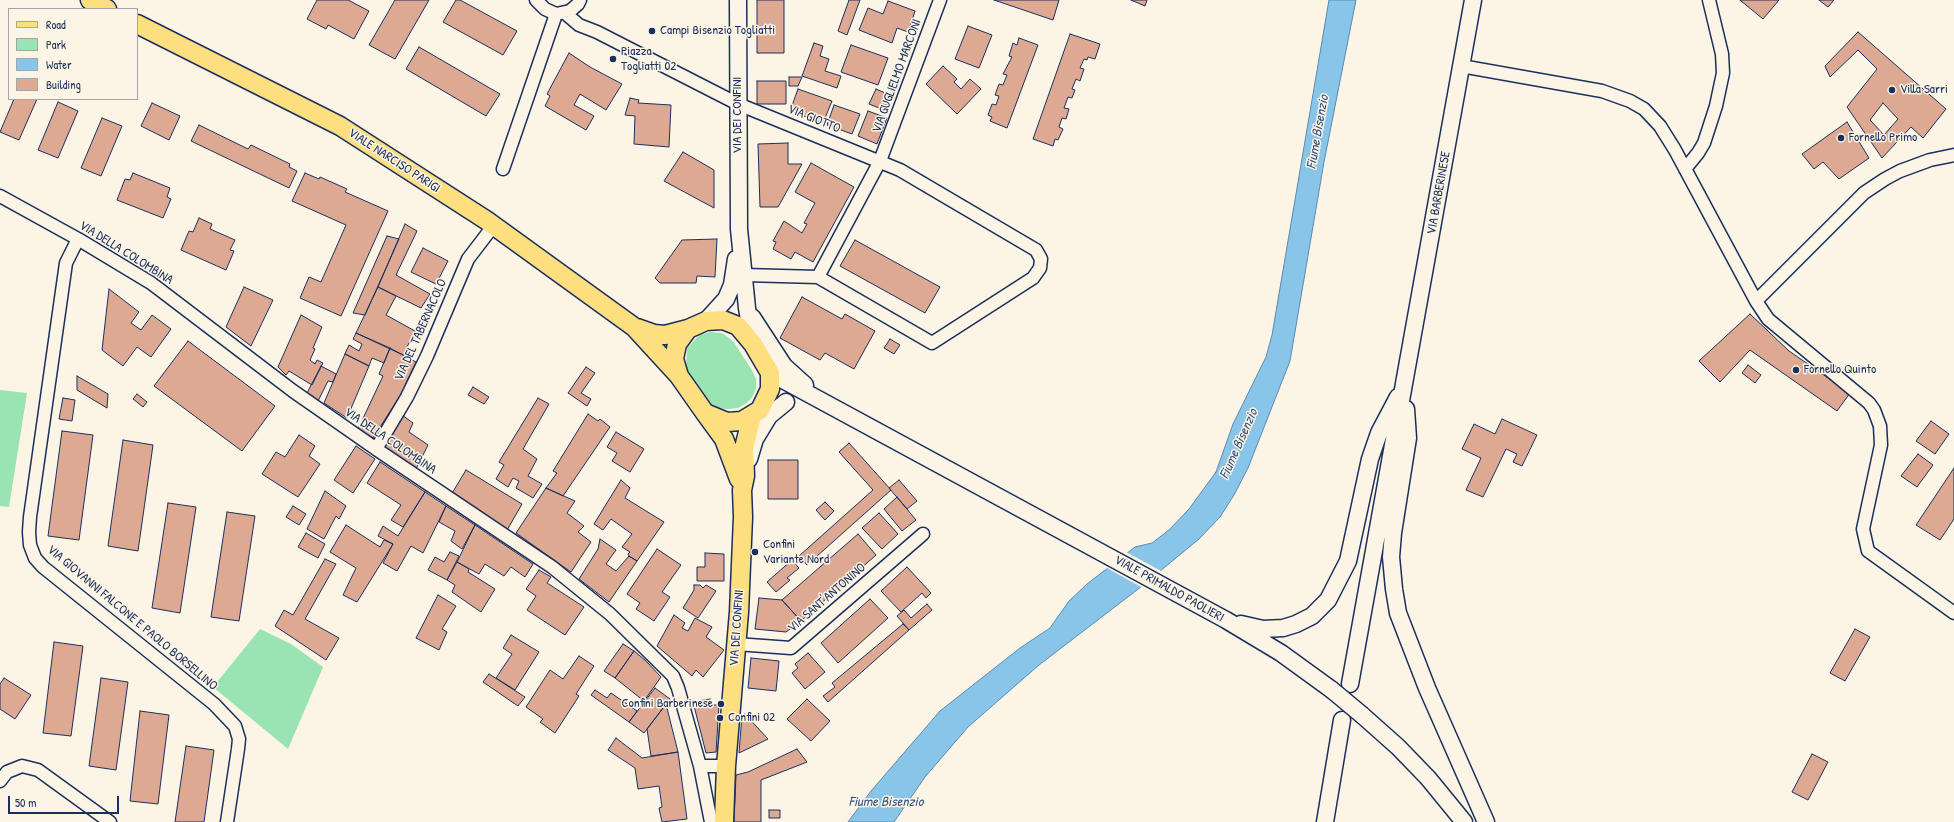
<!DOCTYPE html>
<html>
<head>
<meta charset="utf-8">
<style>
  body { margin:0 }
  #map { position:relative; width:1954px; height:822px; overflow:hidden; background:#fcf5e5; font-family:"Patrick Hand",sans-serif }
  canvas { display:block }
  .legend { position:absolute; left:8px; top:8px; width:130px; height:92px; box-sizing:border-box; background:#fcf5e5; border:1px solid #a2a6af; margin:0; padding:5px 7px; list-style:none; font-size:12px; color:#1b2f5e }
  .legend li { display:flex; align-items:center; gap:8px; height:20px }
  .legend b { width:20px; border:1px solid #a2a6af }
  .scale { position:absolute; left:8px; top:796px; width:111px; height:18px; box-sizing:border-box; border:2px solid #1b2f5e; border-top:0; padding-left:5px; font-size:12px; line-height:14px; white-space:nowrap; color:#1b2f5e; -webkit-text-stroke:3px #fcf5e5; paint-order:stroke }
</style>
</head>
<body>
<div id="map">
<canvas width="1954" height="822"></canvas>
<ul class="legend">
<li><b style="height:5px;background:#fedf80"></b>Road</li>
<li><b style="height:11px;background:#9ae3b2"></b>Park</li>
<li><b style="height:11px;background:#88c5e8"></b>Water</li>
<li><b style="height:11px;background:#dea993"></b>Building</li>
</ul>
<div class="scale">50 m</div>
</div>
<script>
const c = document.querySelector('canvas').getContext('2d');
c.lineJoin = 'round';
function paint(path, color) {
  c.fillStyle = color;
  c.fill(path, 'evenodd');
}
function toPath(rows) {
  const path = new Path2D();
  for (const r of rows) {
    path.moveTo(r[0], r[1]);
    for (let i = 2; i < r.length; i += 2) path.lineTo(r[i], r[i + 1]);
  }
  return path;
}
function trace(path, color, width, dash) {
  c.strokeStyle = color;
  c.lineWidth = width;
  c.lineCap = dash ? 'butt' : 'round';
  c.setLineDash(dash || []);
  c.stroke(path);
}
function write(font, color, halo, rows, align = 'center') {
  c.font = font + ' "Patrick Hand",sans-serif';
  c.lineWidth = 3;
  c.setLineDash([]);
  c.textBaseline = 'middle';
  c.strokeStyle = halo;
  c.fillStyle = color;
  for (const [text, x, y, turn = 0] of rows) {
    c.save();
    c.translate(x, y);
    c.rotate((+turn || 0) * Math.PI / 180);
    c.textAlign = isNaN(turn) ? turn : align;
    if (halo) c.strokeText(text, 0, 0);
    c.fillText(text, 0, 0);
    c.restore();
  }
}
const green = toPath([
  [710,332,722,333,733,341,753,372,756,379,756,388,753,396,747,403,738,408,728,409,716,408,708,403,686,368,687,349,699,335],
  [0,390,27,393,9,507,0,506],
  [260,629,291,644,323,667,288,749,213,687]
]);
const water = toPath([
  [1329,0,1356,0,1324,162,1290,361,1248,468,1234,495,1220,517,1199,539,1137,590,1039,665,968,727,925,777,894,822,848,822,871,791,940,711,1020,648,1050,628,1069,601,1087,584,1135,547,1152,543,1169,530,1189,509,1216,472,1233,424,1266,357,1272,335,1329,0]
]);
const pier = toPath([
  [1126,552,1163,572,1143,588,1105,567]
]);
const building = toPath([
  [317,0,348,0,369,11,354,39,328,25,326,29,307,19,317,0],
  [395,0,429,0,395,59,369,45,395,0],
  [456,0,460,0,517,31,503,55,443,22,456,0],
  [757,0,784,0,784,53,757,53,757,0],
  [849,0,860,0,847,35,838,31,849,0],
  [994,0,1059,0,1053,20,994,0],
  [1131,0,1147,0,1145,6,1131,0],
  [1740,0,1779,0,1763,19,1740,0],
  [1819,0,1834,0,1828,7,1819,0],
  [888,1,915,11,908,32,897,28,892,43,859,30,868,8,883,14,888,1],
  [968,26,992,35,979,68,955,59,968,26],
  [1858,32,1946,109,1923,138,1911,127,1882,158,1847,107,1877,69,1858,50,1830,77,1825,66,1858,32],
  [1883,103,1898,119,1884,135,1870,120,1883,103],
  [1070,34,1100,44,1095,59,1088,57,1087,60,1084,59,1080,68,1084,69,1080,81,1076,79,1072,89,1075,90,1072,98,1068,97,1064,108,1069,109,1066,119,1062,118,1059,127,1063,129,1058,140,1055,139,1053,146,1033,139,1070,34],
  [1019,38,1038,45,1007,128,990,121,992,117,988,115,992,104,996,105,999,96,995,95,999,84,1003,85,1007,75,1003,74,1012,57,1009,56,1013,43,1017,45,1019,38],
  [814,43,823,46,820,56,829,59,825,71,841,76,837,88,802,76,814,43],
  [851,45,888,58,878,85,841,72,851,45],
  [419,47,500,94,486,116,406,69,419,47],
  [569,53,590,67,622,84,606,110,580,94,574,105,594,116,586,130,545,106,550,96,547,94,569,53],
  [943,66,957,79,954,82,961,89,970,79,981,89,957,114,926,84,943,66],
  [789,77,802,77,798,86,789,86,789,77],
  [757,81,786,81,786,104,757,104,757,81],
  [798,89,832,101,823,123,790,111,798,89],
  [876,89,890,95,884,110,869,104,876,89],
  [630,98,639,100,638,103,671,105,669,147,634,144,635,116,625,115,630,98],
  [14,99,37,99,19,140,0,132,14,99],
  [58,102,78,111,58,158,38,150,58,102],
  [152,103,180,116,169,140,141,126,152,103],
  [834,105,860,114,852,134,827,125,834,105],
  [868,111,887,118,877,144,858,136,868,111],
  [102,118,122,126,101,176,81,168,102,118],
  [1847,122,1869,158,1839,179,1823,162,1814,169,1802,154,1847,122],
  [199,125,248,149,251,145,290,164,289,167,297,171,289,188,191,141,199,125],
  [788,143,788,164,802,164,778,207,760,207,758,144,788,143],
  [683,152,714,170,714,208,664,181,683,152],
  [811,163,854,187,813,262,795,252,791,259,773,249,776,242,773,241,784,221,802,233,807,224,804,223,815,203,795,192,811,163],
  [133,173,170,188,167,197,171,199,163,218,117,200,125,179,130,180,133,173],
  [305,173,319,179,320,177,347,189,345,192,388,211,341,316,300,298,309,277,321,282,346,225,292,201,305,173],
  [199,218,212,224,210,229,235,240,230,250,234,251,226,270,181,250,189,231,193,232,199,218],
  [405,224,417,231,396,275,430,294,421,308,378,287,405,224],
  [387,236,399,239,365,315,353,313,387,236],
  [717,239,715,277,697,276,696,283,660,283,655,278,682,240,717,239],
  [855,240,940,287,925,313,840,266,855,240],
  [423,248,448,261,436,284,411,272,423,248],
  [244,287,273,300,251,346,226,327,244,287],
  [378,287,396,296,386,315,415,331,403,355,356,333,378,287],
  [109,289,139,312,131,323,141,330,152,315,171,329,151,357,137,347,123,366,102,350,109,289],
  [802,297,842,319,845,314,875,331,854,369,825,353,820,360,780,338,802,297],
  [1750,314,1789,351,1850,393,1837,411,1750,350,1720,382,1699,361,1750,314],
  [301,315,322,327,313,348,315,349,310,360,315,364,317,360,323,363,312,385,289,371,286,375,278,367,301,315],
  [356,333,390,348,384,363,372,358,369,366,345,354,349,345,359,351,362,344,353,339,356,333],
  [890,339,900,345,894,354,884,348,890,339],
  [188,341,275,406,242,451,154,386,188,341],
  [390,348,416,362,400,396,373,438,358,429,383,376,379,374,390,348],
  [345,354,369,366,347,418,324,403,345,354],
  [1748,365,1761,375,1755,383,1742,373,1748,365],
  [321,366,336,374,333,382,328,381,318,401,307,393,321,366],
  [586,367,595,373,581,393,591,399,587,406,568,393,586,367],
  [77,376,108,394,107,408,77,390,77,376],
  [473,387,489,397,484,404,468,395,473,387],
  [137,394,147,402,143,407,133,399,137,394],
  [63,398,75,400,72,421,59,419,63,398],
  [538,398,549,404,523,449,537,459,528,476,542,484,533,498,516,488,519,481,513,478,508,487,496,479,504,465,499,462,538,398],
  [588,414,598,421,600,419,610,427,563,496,546,488,557,473,553,471,588,414],
  [402,415,413,423,409,432,428,445,415,471,383,447,402,415],
  [1502,419,1537,435,1522,466,1513,462,1517,454,1506,449,1483,497,1466,490,1481,458,1462,449,1474,424,1495,434,1502,419],
  [1931,421,1949,434,1935,454,1916,441,1931,421],
  [62,431,93,435,79,540,48,536,62,431],
  [616,432,644,449,630,472,612,461,617,453,607,447,616,432],
  [299,435,315,446,309,456,320,464,298,497,262,474,276,452,285,457,299,435],
  [123,440,153,445,138,551,108,546,123,440],
  [849,443,891,490,807,565,799,556,873,490,839,452,849,443],
  [356,446,375,459,353,493,334,480,356,446],
  [1918,454,1933,465,1917,487,1901,476,1918,454],
  [768,460,798,460,798,499,768,499,768,460],
  [380,462,425,492,403,527,391,520,401,505,367,483,380,462],
  [1954,468,1954,519,1940,540,1916,525,1954,468],
  [466,470,522,504,506,532,451,495,466,470],
  [621,480,630,488,625,498,664,522,637,561,629,556,628,554,630,552,622,547,632,534,611,519,603,530,594,524,621,480],
  [899,480,917,501,907,509,889,488,899,480],
  [546,488,575,501,567,513,584,526,578,532,591,542,571,572,516,533,546,488],
  [325,491,346,506,339,519,336,516,324,539,307,529,325,491],
  [425,492,446,506,423,553,411,546,397,571,383,563,393,544,378,536,383,526,398,536,425,492],
  [897,497,916,520,902,531,884,509,897,497],
  [825,502,834,511,825,520,816,510,825,502],
  [168,503,196,507,180,613,152,608,168,503],
  [293,506,306,514,299,525,286,517,293,506],
  [446,506,475,525,462,549,451,541,455,531,439,522,446,506],
  [227,512,255,516,239,621,211,617,227,512],
  [879,513,898,534,882,549,862,528,879,513],
  [346,525,380,547,384,540,393,544,357,602,343,595,356,568,330,552,346,525],
  [475,525,533,564,525,577,511,567,504,576,485,564,479,574,457,562,475,525],
  [306,533,325,544,318,558,298,547,306,533],
  [858,534,876,555,801,621,782,600,858,534],
  [600,539,616,550,606,564,616,571,629,556,637,561,609,602,579,579,598,549,600,539],
  [657,549,681,565,662,592,670,597,654,621,636,609,640,603,627,594,657,549],
  [450,552,459,556,447,580,428,570,435,557,444,562,450,552],
  [705,553,724,554,724,581,697,581,697,567,705,567,705,553],
  [325,559,336,564,305,619,339,638,326,660,275,626,284,610,293,615,325,559],
  [792,560,799,568,787,578,790,580,776,592,767,582,792,560],
  [457,562,469,569,468,572,495,589,481,612,452,592,455,585,447,580,457,562],
  [907,567,931,593,926,598,922,593,901,612,881,591,907,567],
  [539,570,551,577,547,583,584,607,565,635,527,610,536,596,526,589,539,570],
  [694,585,700,585,703,588,706,585,716,591,698,618,683,608,694,590,694,585],
  [438,595,456,606,442,629,447,632,439,650,416,638,438,595],
  [759,598,782,600,801,621,786,632,755,629,759,598],
  [870,599,888,618,838,663,821,643,870,599],
  [927,604,932,610,909,630,897,616,904,610,911,618,927,604],
  [674,615,685,623,682,628,688,631,695,618,712,627,706,637,724,650,703,677,696,670,692,676,657,646,674,615],
  [903,624,909,630,828,702,823,696,835,687,832,683,903,624],
  [1855,629,1870,637,1845,681,1830,673,1855,629],
  [511,635,539,652,515,690,496,678,512,654,503,648,511,635],
  [54,642,83,646,71,736,43,733,54,642],
  [623,644,634,651,615,678,604,671,623,644],
  [634,651,645,660,661,677,644,701,615,678,634,651],
  [808,653,825,672,805,689,792,673,798,668,795,664,808,653],
  [579,656,594,666,576,694,579,696,555,733,540,722,543,719,526,707,550,670,563,679,579,656],
  [751,658,779,661,776,691,748,688,751,658],
  [489,674,525,697,518,706,483,682,489,674],
  [4,678,31,695,15,719,0,709,0,684,4,678],
  [101,678,128,682,116,770,89,766,101,678],
  [655,688,670,699,644,733,629,722,655,688],
  [595,690,607,698,611,693,637,711,629,722,591,695,595,690],
  [710,699,710,705,719,705,716,752,706,753,693,702,710,699],
  [807,699,830,721,811,741,787,719,807,699],
  [666,704,678,752,651,756,647,729,666,704],
  [140,711,169,715,158,804,130,801,140,711],
  [745,714,768,739,739,753,742,715,745,714],
  [616,738,642,758,678,752,687,819,662,822,659,808,662,807,659,786,638,789,635,768,608,750,616,738],
  [186,746,214,750,204,822,175,822,186,746],
  [797,749,807,762,761,780,761,822,734,822,736,775,748,772,797,749],
  [1812,754,1828,762,1808,800,1792,792,1812,754],
  [769,810,780,810,780,818,769,818,769,810]
]);
const street = toPath([
  [536,0,545,9,556,14,570,11,578,4,580,0],
  [565,13,579,25,597,32,738,104,900,170,1036,250,1041,259,1040,268,1033,278,932,343,818,277,744,275],
  [1461,66,1602,91,1630,101,1644,109,1660,126,1675,150,1756,301,1864,193,1885,179,1900,171,1930,160,1954,155],
  [503,169,556,14],
  [1685,169,1698,153,1704,143,1716,106,1723,73,1722,54,1709,0],
  [0,196,78,239,151,283,293,391,382,453,552,567,610,614,673,676,678,688,700,766,711,822],
  [78,239,66,263,30,517,29,532,30,545,35,558,43,567,214,704,235,726,239,739,238,749,227,822],
  [818,277,880,161,940,0],
  [1756,301,1768,319,1869,403,1874,410,1880,426,1881,445,1863,529,1868,551,1954,613],
  [376,449,407,397,427,356,468,259,494,225],
  [736,644,791,648,923,534],
  [700,766,726,766],
  [0,781,7,772,22,766,38,770,110,822]
]);
const secondary = toPath([
  [738,0,739,229,747,308,753,344],
  [752,317,784,366,805,385],
  [706,321,726,299,732,285,736,259],
  [770,373,1226,620,1281,653,1332,690],
  [1406,409,1408,438,1393,533,1391,557,1394,589,1398,613,1427,688,1486,822],
  [749,459,755,439,769,416,786,402],
  [1241,624,1263,629,1283,628,1296,624,1312,616,1328,600,1348,561,1370,459,1379,433,1398,397],
  [1350,684,1473,0],
  [1362,715,1398,747,1428,778,1464,822],
  [1325,822,1342,720]
]);
const primary = toPath([
  [90,0,107,9],
  [137,24,340,126,486,220,634,327,679,376],
  [637,328,654,334,665,335,688,329],
  [705,413,727,422,742,421,760,410,770,389,770,373,753,344,738,326,723,320,706,321,688,329,677,344,674,359,679,376,705,413,724,439,739,479],
  [724,822,726,766,739,612,743,517,742,490,745,476,744,448,752,416]
]);
const secondaryBridge = toPath([
  [1332,690,1362,715]
]);
const markers = [
  [652,31,4,"#1b2f5e"],
  [613,59,4,"#1b2f5e"],
  [1892,90,4,"#1b2f5e"],
  [1841,138,4,"#1b2f5e"],
  [1796,370,4,"#1b2f5e"],
  [755,552,4,"#1b2f5e"],
  [721,704,4,"#1b2f5e"],
  [720,718,4,"#1b2f5e"]
];
const poiNames = [
  ["Campi Bisenzio Togliatti",660,31],
  ["Piazza",621,52],
  ["Togliatti 02",621,67],
  ["Villa Sarri",1900,90],
  ["Fornello Primo",1849,138],
  ["Fornello Quinto",1804,370],
  ["Confini",763,545],
  ["Variante Nord",763,560],
  ["Confini Barberinese",713,704,"right"],
  ["Confini 02",728,718]
];
const streetNames = [
  ["VIA GUGLIELMO MARCONI",897,76,-70],
  ["VIA DEI CONFINI",738,115,-90],
  ["VIA GIOTTO",814,119,22],
  ["VIALE NARCISO PARIGI",394,161,33],
  ["VIA BARBERINESE",1439,193,-80],
  ["VIA DELLA COLOMBINA",126,253,32],
  ["VIA DEL TABERNACOLO",421,330,-66],
  ["VIA DELLA COLOMBINA",390,441,34],
  ["VIALE PRIMALDO PAOLIERI",1169,589,29],
  ["VIA SANT'ANTONINO",827,598,-41],
  ["VIA GIOVANNI FALCONE E PAOLO BORSELLINO",132,618,40],
  ["VIA DEI CONFINI",737,628,-86]
];
const waterNames = [
  ["Fiume Bisenzio",1318,132,-80],
  ["Fiume Bisenzio",1239,444,-66],
  ["Fiume Bisenzio",886,802]
];
paint(green, '#9ae3b2');
paint(water, '#88c5e8');
trace(water, '#5c89b1', 1);
paint(pier, '#fcf5e5');
paint(building, '#dea993');
trace(building, '#1b2f5e', 1);
trace(street, '#1b2f5e', 15);
trace(secondary, '#1b2f5e', 19);
trace(primary, '#1b2f5e', 21);
trace(street, '#fcf5e5', 12);
trace(secondary, '#fcf5e5', 16);
trace(primary, '#fedf80', 18);
trace(secondaryBridge, '#1b2f5e', 19, []);
trace(secondaryBridge, '#fcf5e5', 16);
for (const [x, y, r, color] of markers) {
  const dot = new Path2D();
  dot.arc(x, y, r, 0, 2 * Math.PI);
  c.fillStyle = color;
  c.fill(dot);
  trace(dot, '#fcf5e5', 1.5);
}
write('13px', '#1b2f5e', '#fcf5e5', poiNames, 'left');
write('13px', '#1b2f5e', '#fcf5e5', streetNames);
write('italic 14px', '#365480', '#fcf5e5', waterNames);
</script>
</body>
</html>
